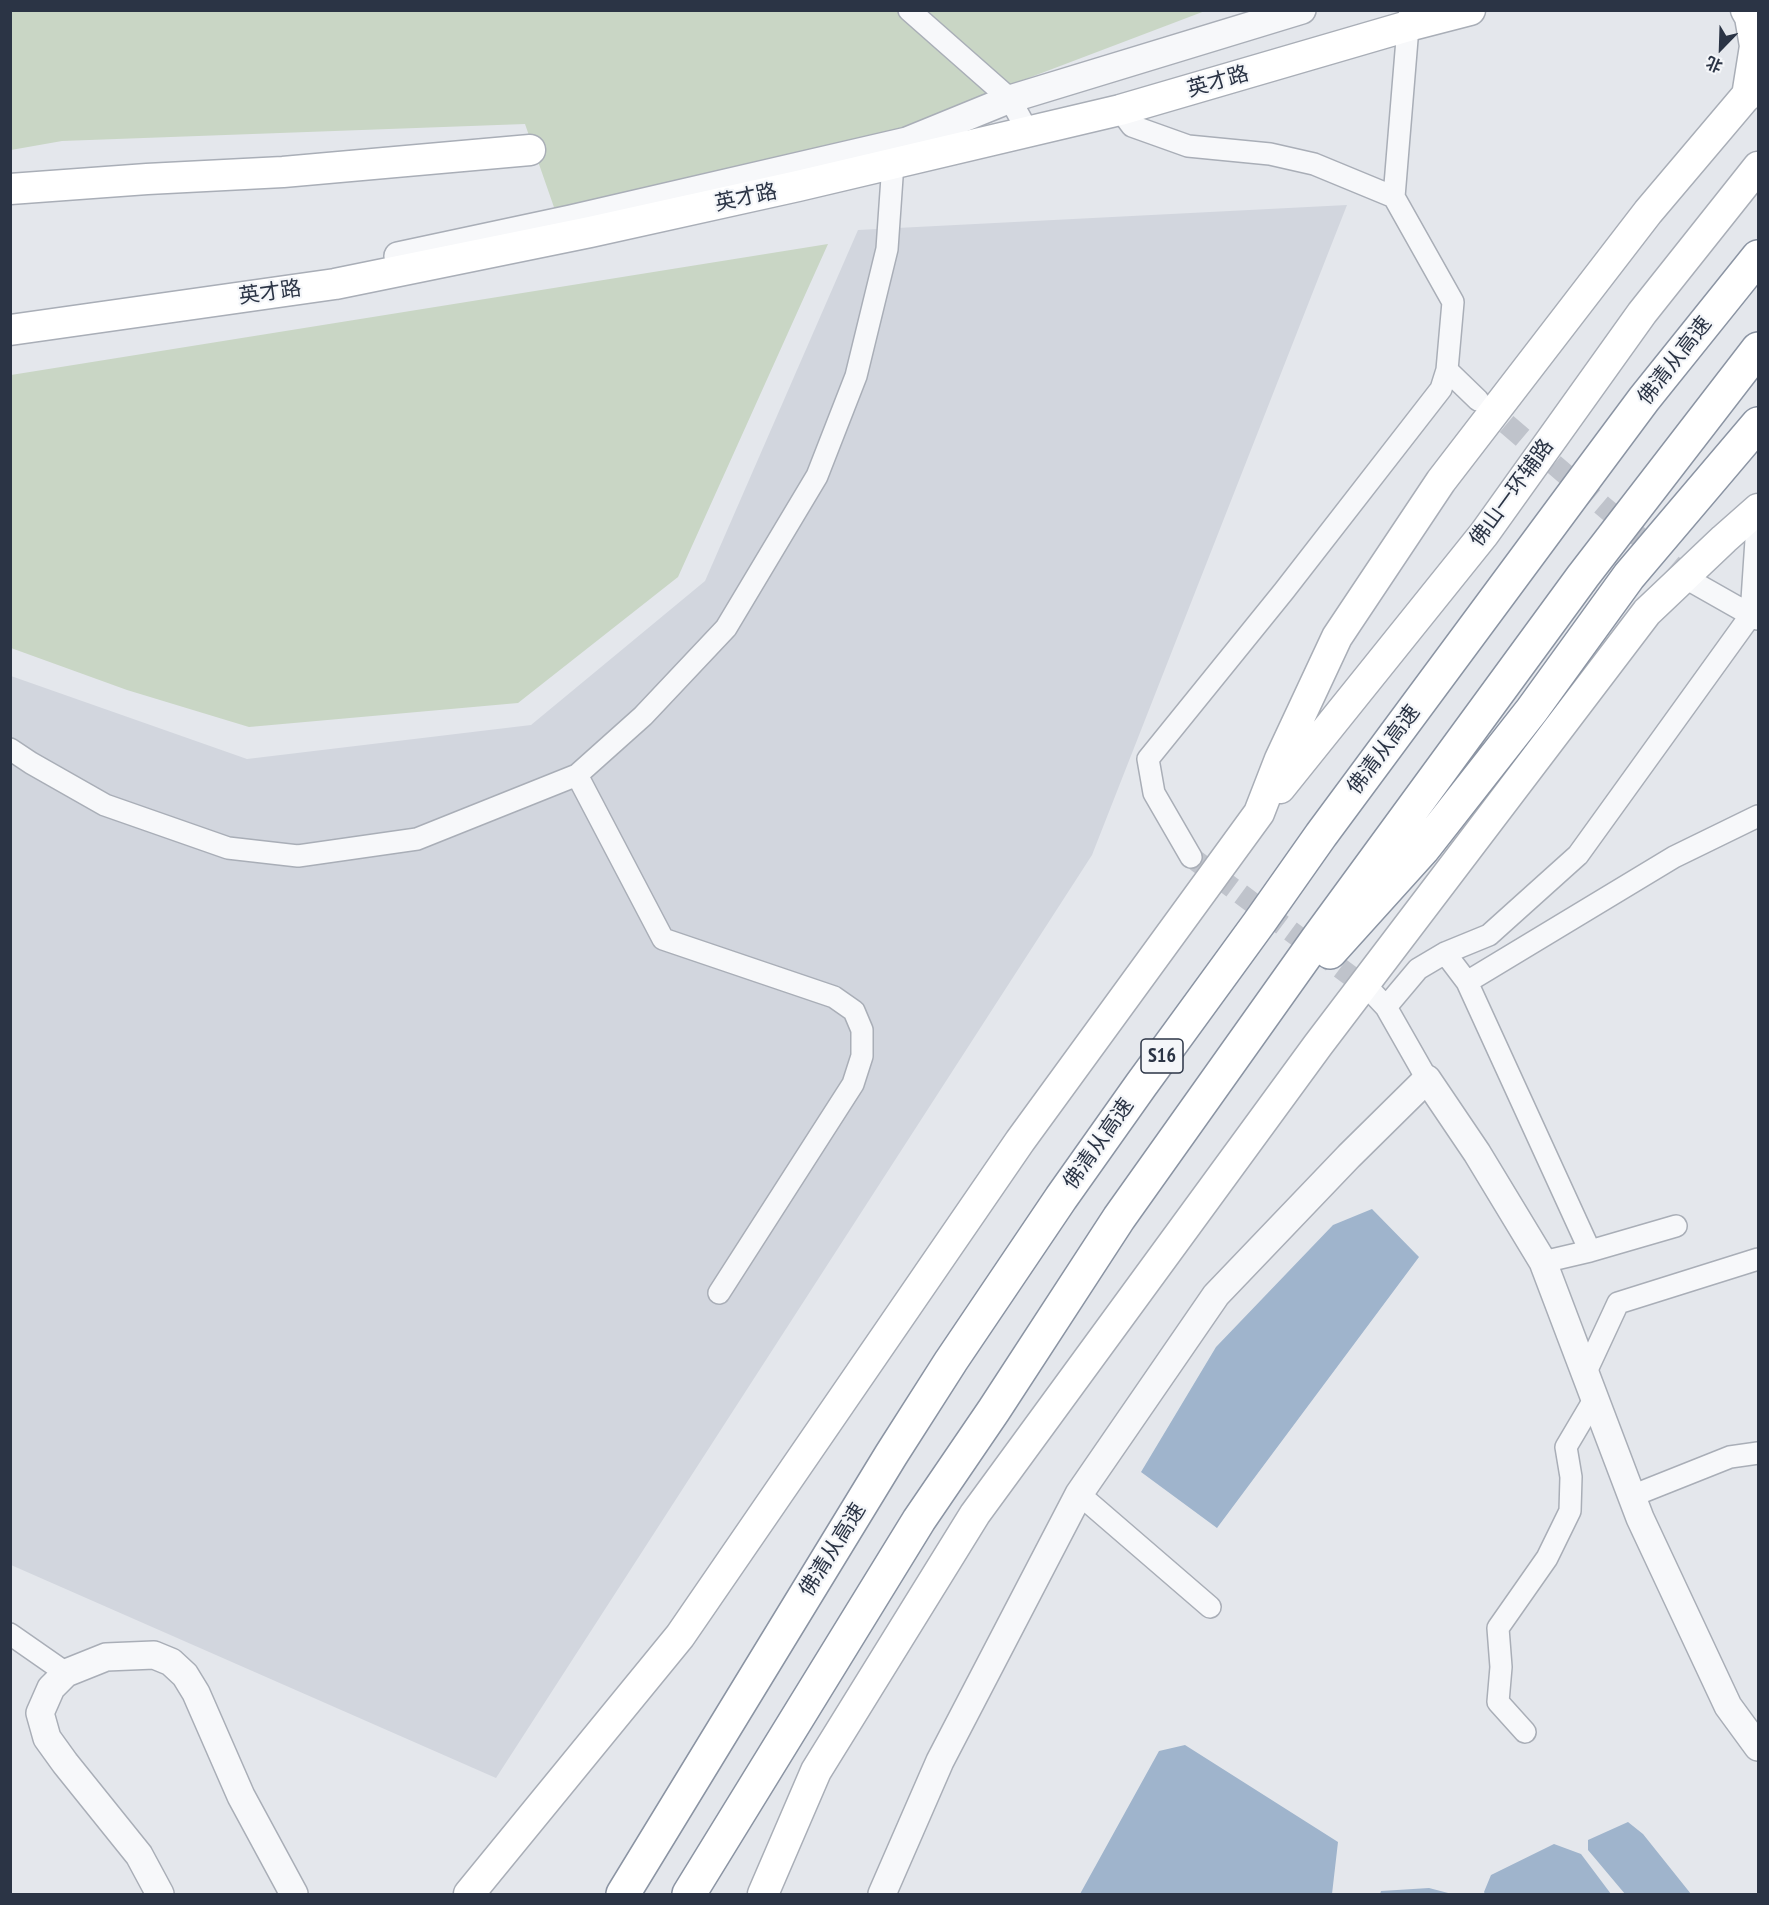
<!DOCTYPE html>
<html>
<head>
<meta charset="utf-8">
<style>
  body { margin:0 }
  #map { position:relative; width:1769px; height:1905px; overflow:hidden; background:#e4e7ec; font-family:"PT Sans Narrow","Noto Sans SC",sans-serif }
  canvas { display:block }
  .frame { position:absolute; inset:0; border:12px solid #2b3445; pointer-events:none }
  .north { position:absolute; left:1691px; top:18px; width:60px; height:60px; -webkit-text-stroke:4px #f4f6f9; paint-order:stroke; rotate:203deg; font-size:16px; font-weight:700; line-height:24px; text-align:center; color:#2b3445 }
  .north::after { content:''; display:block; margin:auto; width:21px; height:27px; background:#2b3445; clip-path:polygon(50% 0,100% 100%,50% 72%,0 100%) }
</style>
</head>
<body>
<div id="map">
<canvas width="1769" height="1905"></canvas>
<div class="frame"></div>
<div class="north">北</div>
</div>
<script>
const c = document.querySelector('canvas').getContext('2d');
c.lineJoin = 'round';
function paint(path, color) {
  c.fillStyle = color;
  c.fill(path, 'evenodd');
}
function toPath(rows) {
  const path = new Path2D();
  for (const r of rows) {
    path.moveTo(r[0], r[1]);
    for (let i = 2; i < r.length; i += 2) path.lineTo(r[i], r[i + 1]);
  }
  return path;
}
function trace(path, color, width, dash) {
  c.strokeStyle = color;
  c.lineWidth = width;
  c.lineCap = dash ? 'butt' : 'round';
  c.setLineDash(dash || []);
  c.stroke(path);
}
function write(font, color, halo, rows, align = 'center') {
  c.font = font + ' "PT Sans Narrow","Noto Sans SC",sans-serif';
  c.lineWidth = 4.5;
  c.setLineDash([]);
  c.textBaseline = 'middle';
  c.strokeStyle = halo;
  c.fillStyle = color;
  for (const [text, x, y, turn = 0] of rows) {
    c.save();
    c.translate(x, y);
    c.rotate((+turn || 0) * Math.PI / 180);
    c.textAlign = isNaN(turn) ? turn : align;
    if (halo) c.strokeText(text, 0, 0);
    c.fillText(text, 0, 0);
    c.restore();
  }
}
const built = toPath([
  [1347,205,1092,855,496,1778,11,1565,11,676,247,759,531,725,705,581,858,230]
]);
const green = toPath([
  [11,11,1205,11,989,93,886,135,556,213,525,124,62,141,11,150],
  [828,244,678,577,518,703,249,727,127,690,11,648,11,375]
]);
const water = toPath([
  [1372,1209,1419,1257,1217,1528,1141,1472,1216,1347,1333,1225],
  [1185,1745,1338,1842,1332,1894,1080,1894,1159,1751],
  [1628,1822,1643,1834,1691,1894,1625,1894,1588,1850,1588,1840],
  [1554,1844,1581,1854,1611,1894,1485,1894,1484,1892,1491,1875],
  [1429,1888,1452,1894,1380,1894,1381,1891]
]);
const minorTunnel = toPath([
  [1483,404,1691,581],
  [1191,857,1371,991]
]);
const minor = toPath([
  [909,10,1010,99,1028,132],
  [1120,110,1132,126,1188,146,1270,154,1314,164,1394,197],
  [1447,370,1478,400],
  [1691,581,1758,619],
  [10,749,31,763,105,805,228,848,298,856,417,839,577,775,643,716,726,628,817,476,856,376,887,249,893,163],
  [577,775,663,939,834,997,854,1011,862,1030,862,1056,853,1084,719,1293],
  [1191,857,1154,793,1148,759,1284,591,1441,389,1447,370,1453,302,1394,197,1409,15],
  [1445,953,1467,982,1674,857,1758,816],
  [1467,982,1590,1251],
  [1371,991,1386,1007,1427,1079],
  [1386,1007,1418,969,1445,953,1489,935,1578,855,1751,615,1758,510],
  [1543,1262,1590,1251,1676,1226],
  [1585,1374,1618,1303,1758,1259],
  [1079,1494,1210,1607],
  [1632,1496,1730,1457,1758,1453],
  [10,1634,66,1673],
  [1525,1732,1498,1702,1501,1667,1498,1628,1547,1558,1570,1511,1571,1477,1566,1447,1595,1398]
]);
const tertiary = toPath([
  [398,256,571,219,907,141,1010,99,1302,10],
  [160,1894,139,1855,65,1763,47,1738,40,1713,51,1688,66,1673,106,1657,154,1655,171,1662,185,1675,196,1693,241,1796,294,1894],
  [882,1894,940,1761,1079,1494,1216,1295,1349,1156,1427,1079,1477,1153,1543,1262,1640,1518,1728,1706,1758,1747]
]);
const secondary = toPath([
  [1746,10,1750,17,1755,46,1747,96],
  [10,189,147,179,283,172,530,150],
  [10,330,335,284,590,232,798,186,1120,110,1408,26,1470,10],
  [1280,788,1484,534,1642,313,1758,167],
  [469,1894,680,1636,1020,1141,1259,813,1280,759,1337,637,1441,481,1648,212,1758,82],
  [763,1894,816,1771,975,1514,1318,1045,1647,612,1724,539,1758,509]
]);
const motorway = toPath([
  [1330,952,1423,849,1532,710,1629,576,1758,424],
  [623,1894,891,1455,951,1361,1061,1198,1141,1085,1259,923,1321,835,1586,477,1644,399,1758,257],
  [689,1894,919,1520,994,1410,1119,1218,1318,938,1583,576,1758,349]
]);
const shields = [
  [1162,1056,42]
];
const shieldNames = [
  ["S16",1162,1056]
];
const streetNames = [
  ["英才路",1218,82,-16],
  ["英才路",746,198,-12],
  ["英才路",270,293,-8],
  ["佛清从高速",1675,361,-52],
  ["佛山一环辅路",1512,493,-54],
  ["佛清从高速",1384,750,-53],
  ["佛清从高速",1099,1144,-55],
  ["佛清从高速",833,1550,-58]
];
paint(built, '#d2d6de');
paint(green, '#c9d6c5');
paint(water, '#9fb4cc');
trace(minorTunnel, '#bfc3cb', 21, [21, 10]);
trace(minor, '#a9aeb7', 24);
trace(tertiary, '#a9aeb7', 30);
trace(secondary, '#a9aeb7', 33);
trace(motorway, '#8b94a3', 36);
trace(minor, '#f7f8fa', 21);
trace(tertiary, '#f7f8fa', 27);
trace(secondary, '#fff', 30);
trace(motorway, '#fff', 33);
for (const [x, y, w] of shields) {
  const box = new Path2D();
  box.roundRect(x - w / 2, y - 17, w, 34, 4.5);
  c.fillStyle = '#f4f6f9';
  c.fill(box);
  trace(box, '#2b3445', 1.5);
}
write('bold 20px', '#2b3445', null, shieldNames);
write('21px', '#2b3445', '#f4f6f9', streetNames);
</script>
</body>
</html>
